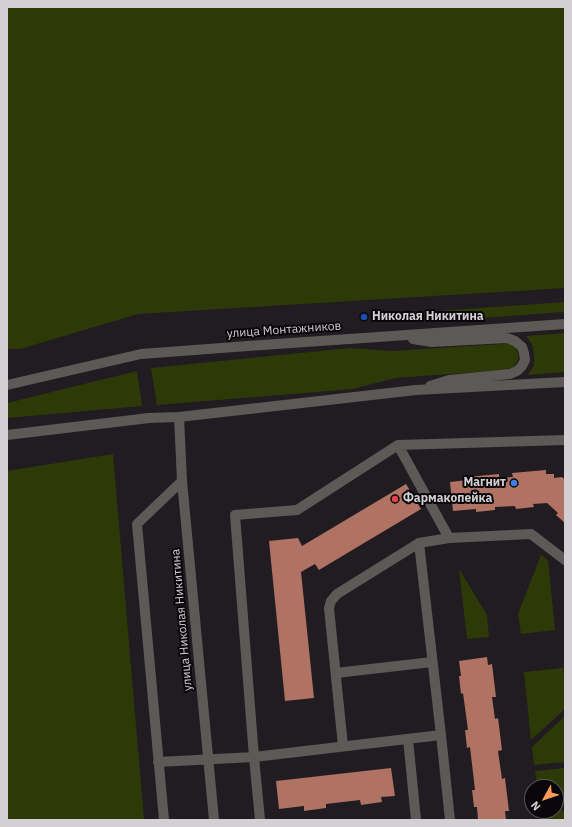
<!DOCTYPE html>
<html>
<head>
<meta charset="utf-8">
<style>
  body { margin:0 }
  #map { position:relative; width:572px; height:827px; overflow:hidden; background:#201c21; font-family:"IBM Plex Sans",sans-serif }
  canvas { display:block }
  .frame { position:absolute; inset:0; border:8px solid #d3d0d4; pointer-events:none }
  .north { position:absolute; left:524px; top:779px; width:40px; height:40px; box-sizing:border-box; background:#090709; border:1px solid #5a575a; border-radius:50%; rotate:230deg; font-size:11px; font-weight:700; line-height:16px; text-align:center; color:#d3d0d4 }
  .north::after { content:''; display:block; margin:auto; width:14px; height:18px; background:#ff9b5a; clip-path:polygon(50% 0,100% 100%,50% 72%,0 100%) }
</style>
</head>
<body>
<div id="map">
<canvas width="572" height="827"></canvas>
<div class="frame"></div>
<div class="north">N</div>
</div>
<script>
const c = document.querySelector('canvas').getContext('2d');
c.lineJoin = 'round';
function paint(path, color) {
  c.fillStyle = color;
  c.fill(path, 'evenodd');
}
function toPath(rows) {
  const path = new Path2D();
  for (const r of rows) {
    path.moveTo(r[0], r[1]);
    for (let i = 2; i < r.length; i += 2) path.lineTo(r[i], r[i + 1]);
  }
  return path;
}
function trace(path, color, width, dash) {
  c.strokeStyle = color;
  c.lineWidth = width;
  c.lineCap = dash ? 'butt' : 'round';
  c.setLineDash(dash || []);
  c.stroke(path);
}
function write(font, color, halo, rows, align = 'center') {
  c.font = font + ' "IBM Plex Sans",sans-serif';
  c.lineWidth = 4;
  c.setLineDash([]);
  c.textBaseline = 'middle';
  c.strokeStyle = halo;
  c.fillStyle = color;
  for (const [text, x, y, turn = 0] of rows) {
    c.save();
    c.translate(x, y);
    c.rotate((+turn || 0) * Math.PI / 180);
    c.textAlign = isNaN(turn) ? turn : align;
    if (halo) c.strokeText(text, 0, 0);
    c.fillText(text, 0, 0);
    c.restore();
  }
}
const green = toPath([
  [7,7,565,7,565,288,138,314,20,349,7,349],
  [565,302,565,312,453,320,409,316,409,313],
  [565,333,565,372,528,375,534,365,534,355,532,344,526,336],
  [503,344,512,344,516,349,519,357,517,362,512,368,504,370,395,378,353,389,157,405,151,368,350,348,392,351],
  [137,371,142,406,7,418,7,403],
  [113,454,144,820,7,820,7,471],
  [541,555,548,560,555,630,521,634,518,614],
  [459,569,487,615,489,637,467,639],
  [563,668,565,685,565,709,531,740,524,672],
  [565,716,565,762,534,765,532,747],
  [565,768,565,806,556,801,556,787,537,787,535,771],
  [556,807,565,812,565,820,541,820,540,811,556,811]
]);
const building = toPath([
  [546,470,546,474,554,474,554,478,562,477,565,480,565,523,556,515,558,513,547,503,533,504,534,507,516,509,515,506,495,507,495,510,476,512,476,509,453,511,450,482,467,480,467,477,499,474,499,478,513,477,512,473],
  [406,484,421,509,319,570,315,564,301,572,314,698,285,701,269,541,298,538,302,546],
  [487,657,488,665,492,664,496,697,492,697,495,719,498,718,502,750,498,751,502,779,505,778,509,811,505,811,506,820,478,820,477,807,474,807,472,790,475,790,470,747,467,748,465,730,468,730,463,693,461,694,459,676,461,676,459,661],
  [391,768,395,796,381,797,382,802,361,805,360,800,326,804,326,808,304,811,304,806,279,809,276,781]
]);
const minor = toPath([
  [413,339,432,342,507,338,515,341,522,347,524,353,525,360,522,366,517,371,510,374,449,380,430,386],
  [7,385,141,354,248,346,565,324],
  [179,417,182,481,214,820],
  [7,435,149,418,179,417,416,390,565,382],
  [565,440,398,445,449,538,531,534,565,560],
  [419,543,441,735],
  [336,673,432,662],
  [408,739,416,820],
  [343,746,329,608,331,601,337,594,419,543,449,538],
  [158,762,254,757,441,735,450,820],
  [164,820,137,524,182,481],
  [260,820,254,757,235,515,297,510,398,445]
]);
const markers = [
  [364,317,4,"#1a4fb4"],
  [514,483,4,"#3f7fe0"],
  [395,499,4,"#e0444e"]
];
const poiNames = [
  ["Николая Никитина",372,317],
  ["Магнит",506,483,"right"],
  ["Фармакопейка",403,499]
];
const streetNames = [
  ["улица Монтажников",284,330,-4],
  ["улица Николая Никитина",182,620,-95]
];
paint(green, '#2d3a08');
paint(building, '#b07262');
trace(minor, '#5c5957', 10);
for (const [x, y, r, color] of markers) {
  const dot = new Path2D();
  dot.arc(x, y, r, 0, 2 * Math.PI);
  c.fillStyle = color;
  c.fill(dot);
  trace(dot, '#090709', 1.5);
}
write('bold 12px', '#d3d0d4', '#090709', poiNames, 'left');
write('12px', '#d3d0d4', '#090709', streetNames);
</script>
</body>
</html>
